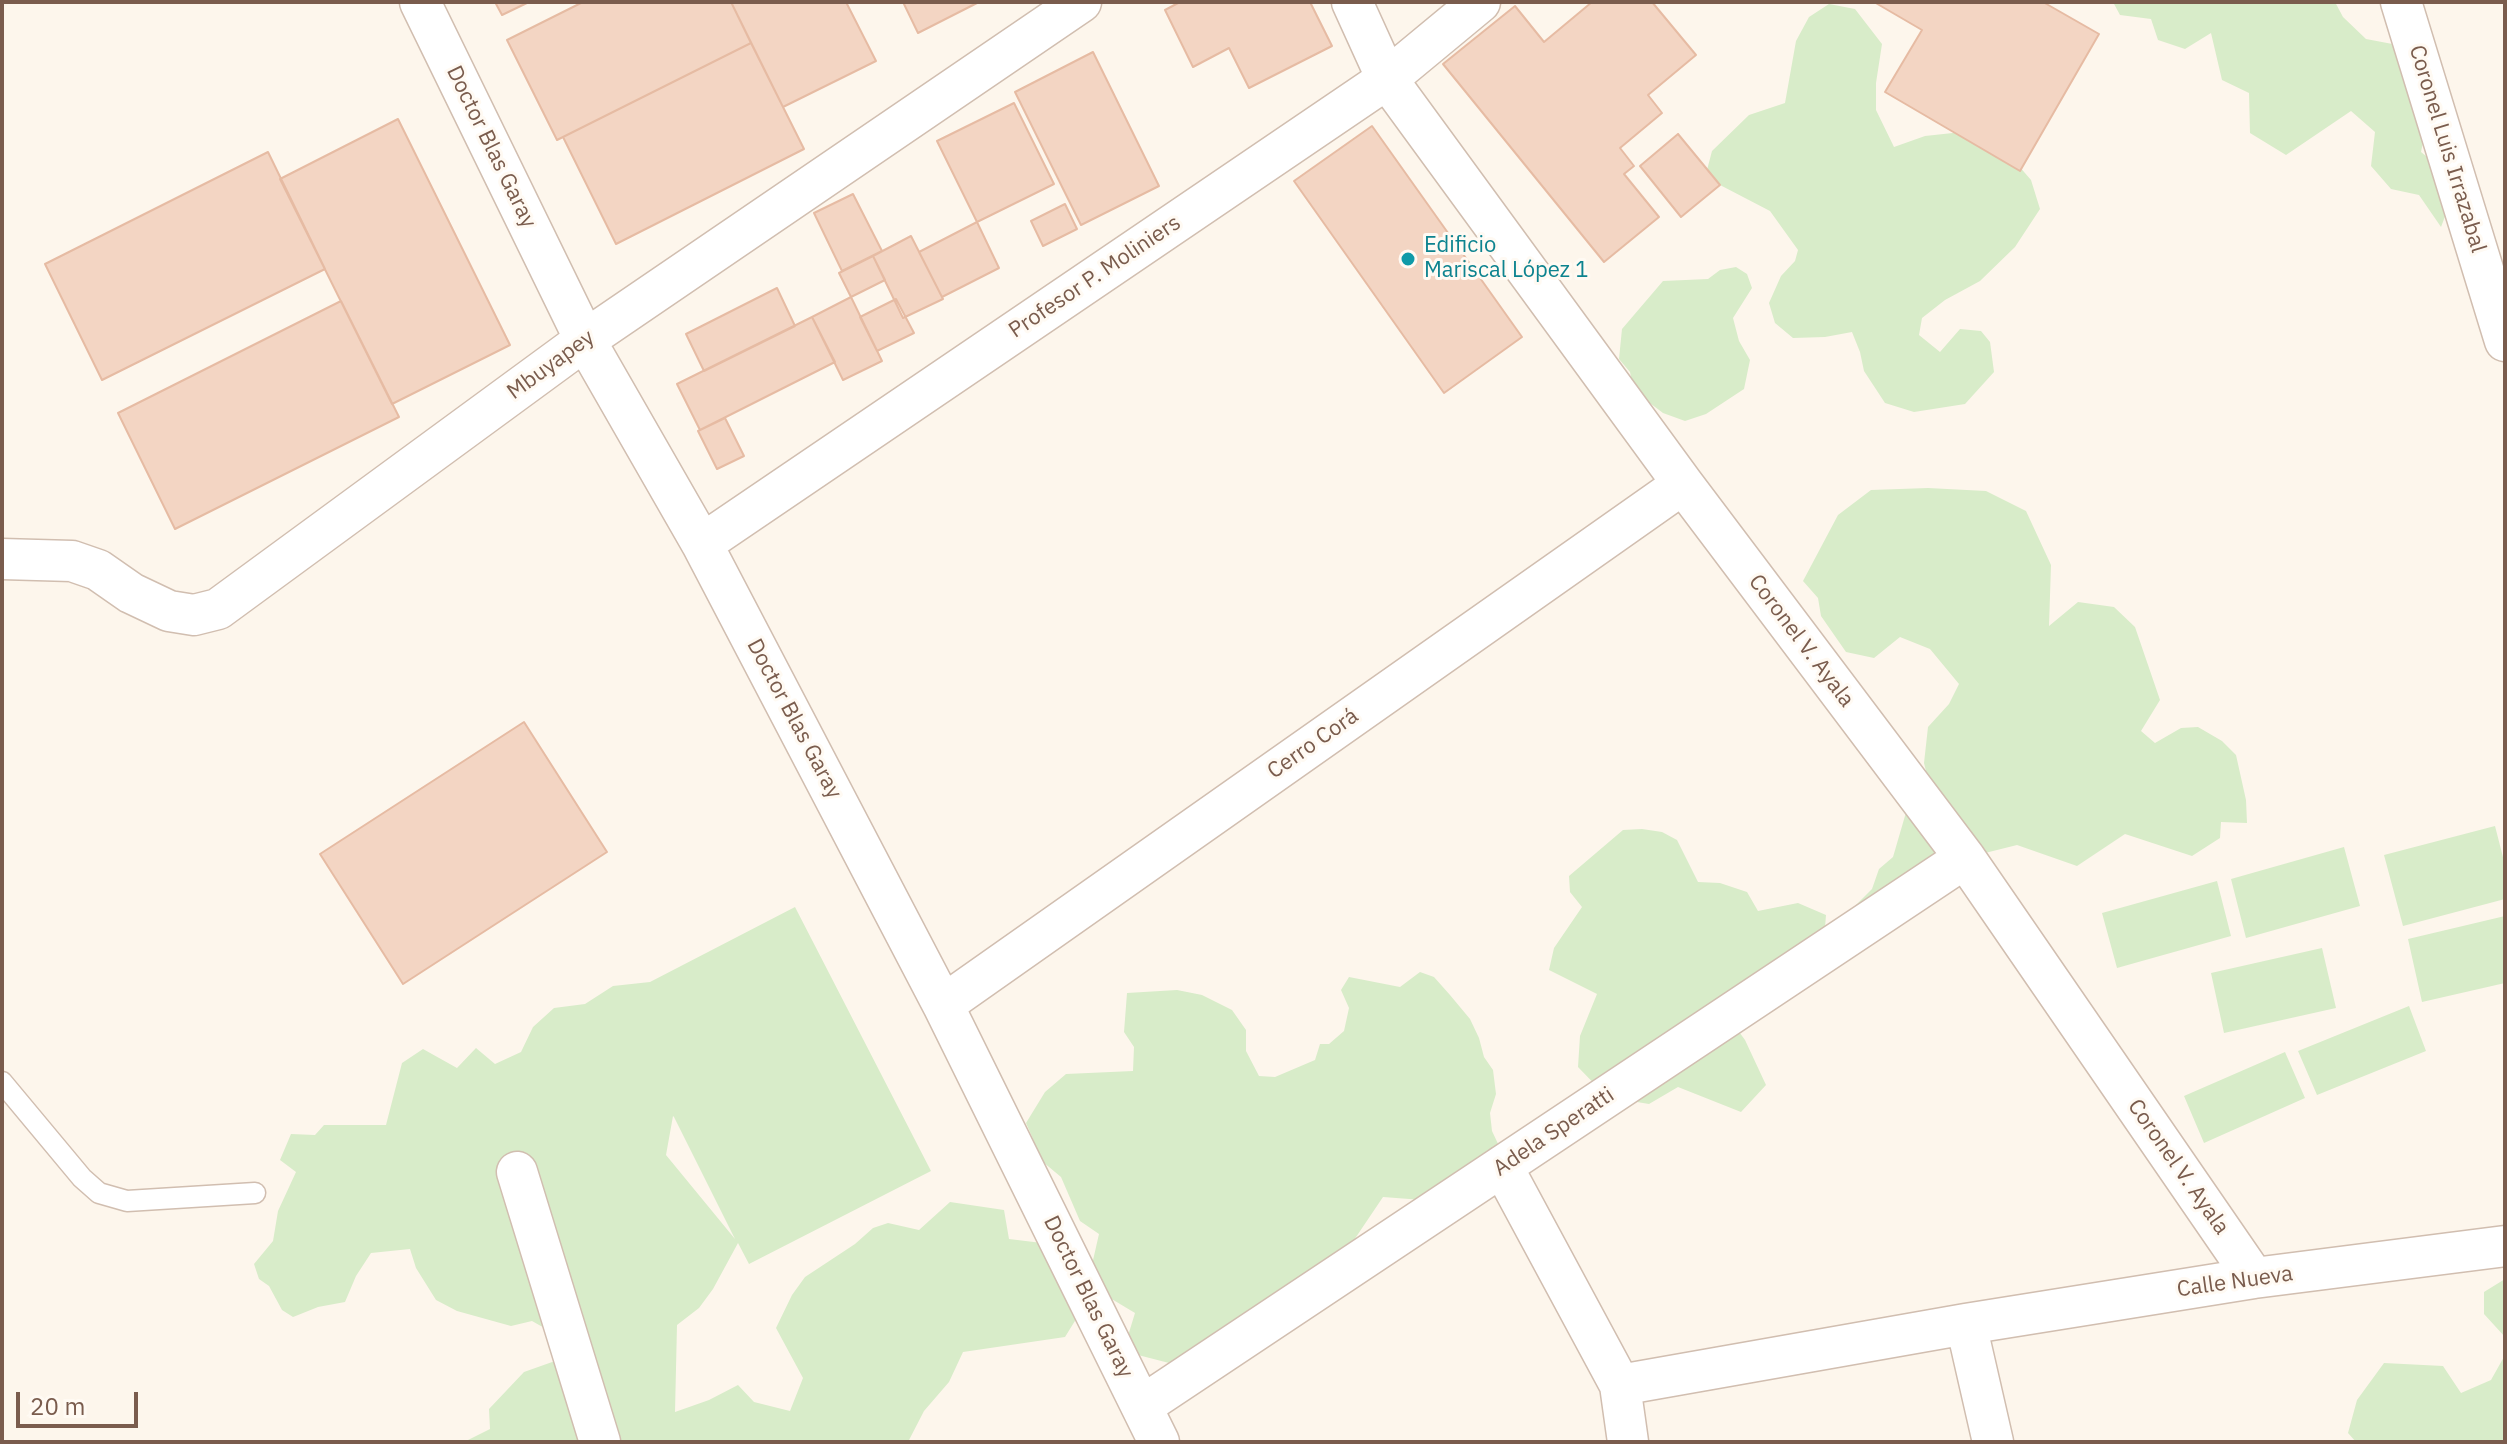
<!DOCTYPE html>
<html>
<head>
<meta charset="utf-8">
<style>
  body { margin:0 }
  #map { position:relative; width:2507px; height:1444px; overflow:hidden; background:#fdf6ec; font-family:"IBM Plex Sans",sans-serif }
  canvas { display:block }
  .frame { position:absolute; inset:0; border:4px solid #7a5c4d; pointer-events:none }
  .scale { position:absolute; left:16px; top:1392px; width:122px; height:36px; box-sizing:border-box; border:4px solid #7a5c4d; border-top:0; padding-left:10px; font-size:24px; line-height:28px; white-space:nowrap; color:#7a5c4d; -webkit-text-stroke:6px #fffaf3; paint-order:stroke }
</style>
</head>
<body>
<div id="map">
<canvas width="2507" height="1444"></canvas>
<div class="frame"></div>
<div class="scale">20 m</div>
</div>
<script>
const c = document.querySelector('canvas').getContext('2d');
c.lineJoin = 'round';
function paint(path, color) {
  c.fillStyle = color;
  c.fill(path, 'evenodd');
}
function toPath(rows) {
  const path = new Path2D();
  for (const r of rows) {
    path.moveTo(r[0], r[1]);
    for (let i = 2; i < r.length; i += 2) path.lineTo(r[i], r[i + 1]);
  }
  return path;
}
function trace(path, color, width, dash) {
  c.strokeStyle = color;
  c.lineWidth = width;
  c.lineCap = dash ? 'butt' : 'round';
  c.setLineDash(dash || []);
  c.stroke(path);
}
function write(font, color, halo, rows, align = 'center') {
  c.font = font + ' "IBM Plex Sans",sans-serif';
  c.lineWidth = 6;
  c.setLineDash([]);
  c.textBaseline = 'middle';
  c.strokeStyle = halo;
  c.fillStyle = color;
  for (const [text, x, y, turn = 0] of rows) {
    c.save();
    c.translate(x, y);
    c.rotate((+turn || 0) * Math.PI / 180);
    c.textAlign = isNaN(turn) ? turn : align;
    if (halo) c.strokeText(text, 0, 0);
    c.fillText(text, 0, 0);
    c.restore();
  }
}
const green = toPath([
  [2113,2,2335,2,2343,17,2366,39,2403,46,2432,99,2421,152,2458,182,2441,227,2419,195,2391,189,2371,166,2375,132,2351,111,2286,155,2250,133,2249,93,2222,80,2211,33,2185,49,2158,40,2151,19,2120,15],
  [1829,4,1855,9,1882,44,1876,83,1876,110,1894,147,1925,136,1962,132,2012,158,2031,180,2040,209,2015,247,1980,281,1945,300,1922,318,1919,335,1940,352,1960,329,1981,331,1990,342,1994,372,1965,404,1914,412,1885,403,1864,371,1860,352,1852,332,1825,337,1793,338,1775,323,1769,303,1781,276,1795,261,1798,250,1770,211,1720,185,1707,170,1712,151,1749,115,1785,103,1796,41,1809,17],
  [1736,267,1747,274,1752,288,1733,318,1739,341,1750,360,1744,389,1706,414,1685,421,1663,413,1634,391,1630,372,1619,359,1622,329,1663,281,1708,279,1720,270],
  [1928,488,1986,491,2026,511,2051,565,2049,626,2078,602,2114,607,2135,627,2160,700,2141,731,2155,743,2181,728,2198,727,2222,741,2236,755,2246,800,2247,823,2221,822,2220,838,2192,856,2125,834,2077,866,2017,845,1965,858,1867,923,1853,908,1872,889,1879,869,1893,857,1907,809,1934,803,1924,763,1928,727,1949,704,1959,684,1930,649,1900,637,1874,658,1846,652,1821,616,1818,598,1803,581,1838,515,1871,490],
  [2495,826,2505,865,2505,899,2403,926,2384,855],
  [1642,829,1662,832,1677,840,1698,882,1720,883,1747,892,1758,911,1798,903,1826,915,1823,953,1734,1025,1745,1040,1766,1085,1741,1112,1678,1087,1649,1104,1607,1097,1578,1067,1580,1036,1597,994,1549,970,1554,948,1582,907,1570,892,1569,876,1623,830],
  [2344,847,2360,906,2246,938,2231,879],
  [2217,881,2231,936,2117,968,2102,913],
  [795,907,931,1171,749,1264,738,1243,713,1289,699,1308,677,1325,675,1412,709,1400,738,1385,754,1402,790,1411,803,1378,776,1328,792,1295,805,1277,855,1244,873,1228,888,1223,919,1230,950,1202,1004,1210,1009,1239,1042,1243,1078,1316,1065,1337,963,1352,949,1382,924,1411,908,1442,464,1442,490,1429,489,1409,524,1372,555,1361,569,1342,532,1321,511,1326,457,1311,436,1300,416,1268,410,1249,371,1253,356,1276,345,1302,318,1307,293,1317,282,1310,269,1286,259,1279,254,1264,273,1241,278,1211,296,1172,280,1160,291,1134,315,1135,324,1125,386,1125,402,1063,423,1049,457,1068,476,1048,495,1064,521,1052,533,1027,554,1008,585,1004,613,986,650,982],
  [673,1116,674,1117,735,1239,666,1155],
  [2505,916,2505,983,2422,1002,2408,939],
  [2322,948,2336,1008,2224,1033,2211,973],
  [1420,972,1434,977,1450,995,1470,1019,1479,1038,1484,1057,1493,1070,1496,1094,1490,1113,1492,1131,1500,1148,1449,1202,1383,1197,1352,1243,1173,1364,1138,1355,1127,1339,1135,1313,1100,1292,1091,1269,1099,1234,1080,1221,1061,1177,1043,1162,1026,1123,1045,1092,1066,1074,1133,1071,1134,1047,1124,1032,1127,993,1177,990,1202,995,1232,1010,1246,1030,1246,1051,1259,1076,1275,1077,1315,1060,1320,1044,1329,1044,1344,1031,1349,1008,1341,990,1349,977,1400,987],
  [2409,1006,2426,1051,2317,1095,2298,1051],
  [2285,1052,2305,1098,2204,1143,2184,1096],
  [2505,1279,2505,1337,2484,1314,2484,1292],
  [2505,1355,2505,1442,2356,1442,2348,1433,2357,1400,2384,1363,2443,1366,2461,1393,2491,1380]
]);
const building = toPath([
  [495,2,529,2,502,15,495,2],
  [583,2,731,2,751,43,557,140,507,40,583,2],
  [731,2,846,2,876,61,783,107,731,2],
  [903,2,979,2,918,33,903,2],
  [1180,2,1310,2,1332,46,1249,88,1229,48,1193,67,1165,10,1180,2],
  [1592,2,1652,2,1696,55,1648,95,1662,113,1620,148,1634,166,1624,174,1659,217,1604,262,1443,64,1515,6,1544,42,1592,2],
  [1874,2,2043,2,2099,34,2020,171,1885,92,1922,30,1874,2],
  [751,43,804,149,616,244,563,137,751,43],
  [1093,52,1159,186,1081,225,1015,92,1093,52],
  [1014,103,1054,184,977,222,937,141,1014,103],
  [398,119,510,345,392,404,280,179,398,119],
  [1372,126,1522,337,1444,393,1294,181,1372,126],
  [1678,134,1720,185,1681,217,1640,166,1678,134],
  [268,152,325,269,102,380,45,264,268,152],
  [853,194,882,251,842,271,814,213,853,194],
  [1065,204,1077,229,1043,246,1031,221,1065,204],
  [977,222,999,268,942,297,919,252,977,222],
  [911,236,943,299,903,318,873,256,911,236],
  [873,256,885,280,851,297,839,273,873,256],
  [777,288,795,326,704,371,686,334,777,288],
  [851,297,882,361,843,380,812,317,851,297],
  [896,299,914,333,877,351,860,317,896,299],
  [341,301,399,417,175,529,118,413,341,301],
  [812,317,835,362,700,430,677,384,812,317],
  [725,418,744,456,717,469,698,431,725,418],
  [524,722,607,852,403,984,320,854,524,722]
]);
const lane = toPath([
  [2,1082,82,1178,99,1193,127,1201,255,1193]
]);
const street = toPath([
  [420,2,585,340,702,544,943,1005,1159,1442],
  [1352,2,1387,79,1683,484,1965,858,2254,1278],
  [2401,2,2505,341],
  [702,544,1387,79,1480,2],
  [2,559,72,561,98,570,131,593,169,611,194,615,218,609,585,340,1081,2],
  [943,1005,1683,484],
  [1502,1166,1620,1385,1628,1442],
  [517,1172,600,1442],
  [1966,1324,1993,1442],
  [1620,1385,1966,1324,2254,1278,2505,1246],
  [1142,1406,1965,858]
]);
const markers = [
  [1408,259,8,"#0f9aa8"]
];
const streetNames = [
  ["Doctor Blas Garay",491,147,64],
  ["Coronel Luis Irrazabal",2447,149,73],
  ["Profesor P. Moliniers",1095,277,-34],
  ["Mbuyapey",551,365,-36],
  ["Coronel V. Ayala",1801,641,53],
  ["Doctor Blas Garay",794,719,62],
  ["Cerro Corá",1313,744,-35],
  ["Adela Speratti",1554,1132,-34],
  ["Coronel V. Ayala",2178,1167,55],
  ["Calle Nueva",2235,1282,-8],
  ["Doctor Blas Garay",1088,1297,64]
];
const cultureNames = [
  ["Edificio",1424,246],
  ["Mariscal López 1",1424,271]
];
paint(green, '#d8ecc9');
paint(building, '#f3d5c3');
trace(building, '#e6bba3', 2);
trace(lane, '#d1beb0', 23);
trace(street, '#d1beb0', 43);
trace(lane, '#fff', 20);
trace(street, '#fff', 40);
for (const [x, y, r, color] of markers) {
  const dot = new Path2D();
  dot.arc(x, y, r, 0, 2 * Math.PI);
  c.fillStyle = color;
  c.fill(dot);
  trace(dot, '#fffaf3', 3);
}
write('22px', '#7a5c4d', '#fffaf3', streetNames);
write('22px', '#0d838f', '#fffaf3', cultureNames, 'left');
</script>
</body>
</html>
